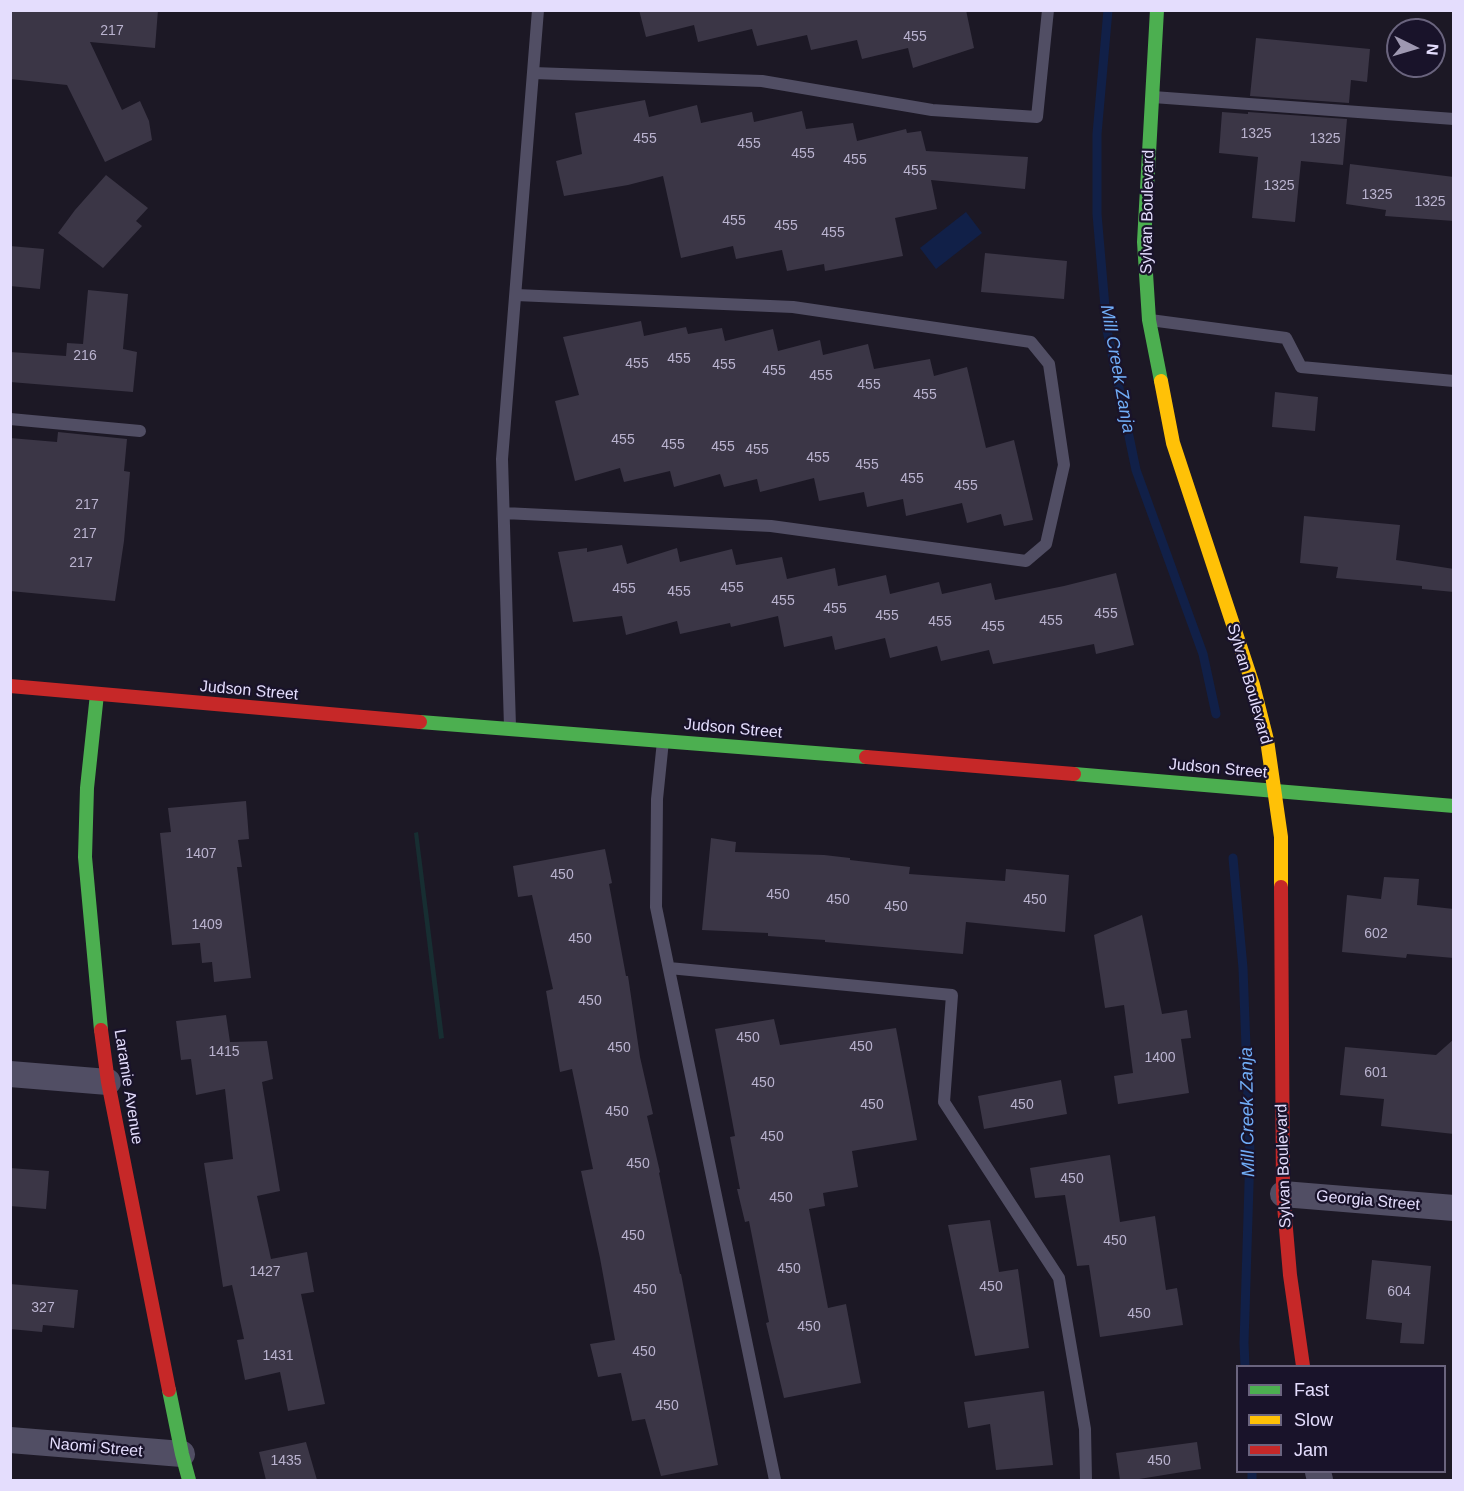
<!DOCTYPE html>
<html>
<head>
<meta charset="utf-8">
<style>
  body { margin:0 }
  #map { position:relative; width:1464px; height:1491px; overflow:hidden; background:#1c1825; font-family:Helvetica,sans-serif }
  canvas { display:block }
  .frame { position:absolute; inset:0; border:12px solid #e4ddfd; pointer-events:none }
  .legend { position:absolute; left:1236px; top:1365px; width:210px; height:108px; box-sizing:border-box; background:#19132a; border:2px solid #6a647e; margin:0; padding:8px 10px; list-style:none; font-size:18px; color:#e4ddfd }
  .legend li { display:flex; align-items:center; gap:12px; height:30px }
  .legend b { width:30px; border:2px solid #6a647e }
  .north { position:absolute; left:1386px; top:18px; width:60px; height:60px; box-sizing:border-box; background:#19132a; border:2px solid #6a647e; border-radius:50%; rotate:95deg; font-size:16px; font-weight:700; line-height:24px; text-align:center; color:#e4ddfd }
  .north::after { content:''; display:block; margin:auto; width:21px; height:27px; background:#9e98b1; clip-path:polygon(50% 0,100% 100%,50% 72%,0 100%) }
</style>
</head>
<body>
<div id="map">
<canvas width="1464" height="1491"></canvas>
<div class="frame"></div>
<ul class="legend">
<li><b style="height:8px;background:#4caf50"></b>Fast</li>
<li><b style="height:8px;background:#ffc107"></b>Slow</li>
<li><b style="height:8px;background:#c62828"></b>Jam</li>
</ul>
<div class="north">N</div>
</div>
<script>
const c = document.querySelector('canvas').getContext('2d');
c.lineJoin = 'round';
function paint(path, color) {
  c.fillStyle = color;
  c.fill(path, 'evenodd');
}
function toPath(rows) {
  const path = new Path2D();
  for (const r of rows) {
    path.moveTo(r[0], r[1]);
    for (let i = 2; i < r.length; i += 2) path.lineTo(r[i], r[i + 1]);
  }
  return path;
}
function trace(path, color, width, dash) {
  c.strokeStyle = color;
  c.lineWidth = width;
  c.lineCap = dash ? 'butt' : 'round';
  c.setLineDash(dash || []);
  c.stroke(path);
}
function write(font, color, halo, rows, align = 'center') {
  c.font = font + ' Helvetica,sans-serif';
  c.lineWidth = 4.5;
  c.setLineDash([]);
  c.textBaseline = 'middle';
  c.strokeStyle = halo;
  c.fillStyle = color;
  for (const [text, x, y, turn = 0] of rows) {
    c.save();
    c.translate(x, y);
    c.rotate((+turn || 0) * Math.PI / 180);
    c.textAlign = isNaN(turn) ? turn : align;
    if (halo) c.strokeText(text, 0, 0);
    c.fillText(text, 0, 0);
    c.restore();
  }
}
const green = toPath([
  [418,832,444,1038,439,1039,414,833]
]);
const water = toPath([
  [966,212,982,233,936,269,920,248]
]);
const stream = toPath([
  [1108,10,1097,134,1097,214,1107,330,1136,470,1203,654,1216,714],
  [1233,858,1243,968,1250,1153,1244,1343,1245,1366],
  [1252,1472,1252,1480]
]);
const building = toPath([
  [10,10,158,10,155,48,90,42,122,110,140,101,149,121,152,140,105,162,67,85,10,79],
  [639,10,966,10,974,48,913,68,908,48,862,59,857,40,811,50,807,35,757,46,752,29,698,42,694,25,646,37],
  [1256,38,1370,49,1367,82,1351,80,1349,103,1250,96],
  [645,100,649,117,697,105,701,123,752,112,754,122,802,111,806,129,853,123,857,141,906,129,907,133,921,131,926,151,1028,157,1025,189,931,180,937,209,895,218,903,256,825,271,824,264,787,271,782,250,736,259,733,246,681,258,663,176,628,185,564,196,556,161,582,154,575,113],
  [1222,112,1248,114,1248,112,1347,119,1343,165,1301,161,1295,222,1252,218,1258,157,1219,153],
  [1350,164,1454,177,1454,221,1385,216,1386,210,1346,204],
  [106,175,148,208,136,221,142,226,103,268,58,233,75,210],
  [10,246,44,249,40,289,10,286],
  [985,253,1067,261,1064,299,981,292],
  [88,290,128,294,123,349,137,352,133,392,10,382,10,352,66,356,67,343,83,344],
  [641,321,644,336,686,327,688,334,722,328,725,341,773,329,778,351,820,340,823,355,868,344,874,369,930,359,934,376,967,367,986,448,1014,440,1033,520,1004,526,1001,514,967,523,962,503,906,516,903,499,867,507,864,492,819,501,814,478,760,492,757,479,724,487,720,474,674,487,670,471,624,482,620,468,575,481,555,401,579,395,563,337],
  [1275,392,1318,397,1315,431,1272,427],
  [58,432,127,439,124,471,130,472,124,541,115,601,10,591,10,438,57,442],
  [1304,516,1400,525,1396,560,1454,569,1454,592,1422,589,1422,586,1336,578,1338,567,1300,563],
  [622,545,627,564,677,548,680,562,732,549,736,565,782,557,787,579,835,568,838,586,886,575,890,594,939,582,942,594,991,583,995,600,1064,586,1116,573,1134,645,1096,654,1094,644,993,664,989,650,941,661,937,646,890,658,885,638,835,650,832,636,784,647,778,616,731,627,730,623,680,634,677,621,626,635,622,616,573,622,558,552,587,548,587,552],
  [246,801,249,839,238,840,242,867,237,867,251,978,214,982,212,962,202,963,200,943,172,945,160,833,171,832,168,808],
  [711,838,736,842,735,852,824,855,850,858,850,860,910,867,909,874,1005,881,1006,869,1069,875,1065,932,966,922,963,954,825,942,825,940,768,936,768,933,702,930],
  [605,849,612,883,609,884,626,976,628,976,640,1057,653,1114,647,1116,660,1172,659,1173,680,1274,681,1274,718,1465,661,1476,645,1419,632,1421,621,1373,598,1377,590,1344,615,1340,600,1258,581,1171,593,1169,572,1069,560,1072,546,991,553,989,532,895,518,897,513,866],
  [1384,877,1419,879,1417,905,1454,909,1454,958,1407,954,1406,958,1342,952,1347,895,1381,899],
  [1142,915,1162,1014,1187,1010,1191,1038,1181,1039,1189,1093,1118,1104,1114,1076,1133,1073,1124,1005,1105,1008,1094,935],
  [226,1015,230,1042,267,1041,273,1079,262,1082,280,1191,257,1196,271,1259,307,1252,314,1292,301,1294,325,1404,288,1411,280,1372,245,1380,237,1340,244,1339,232,1285,223,1287,204,1163,233,1159,225,1089,196,1095,191,1059,181,1060,176,1021],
  [774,1019,780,1045,896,1028,917,1140,852,1151,858,1187,823,1193,825,1206,809,1209,828,1308,846,1304,861,1383,784,1398,766,1323,769,1322,749,1221,745,1222,737,1189,740,1189,730,1137,735,1136,715,1029],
  [1454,1039,1454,1134,1381,1126,1384,1099,1340,1095,1345,1047,1436,1055],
  [1061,1080,1067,1114,984,1129,978,1096],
  [1110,1155,1120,1222,1155,1216,1166,1290,1177,1288,1183,1325,1100,1337,1089,1265,1077,1266,1065,1195,1035,1198,1030,1168],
  [10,1168,49,1171,46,1209,10,1206],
  [990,1220,999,1272,1018,1269,1029,1348,975,1356,948,1225],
  [1372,1260,1431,1266,1424,1344,1400,1343,1402,1323,1366,1319],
  [10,1284,78,1290,74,1328,43,1325,42,1332,10,1329],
  [1044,1391,1053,1465,996,1470,990,1424,968,1428,964,1402],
  [306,1442,317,1480,266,1480,259,1452],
  [1197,1442,1201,1469,1133,1480,1120,1480,1116,1453]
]);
const lane = toPath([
  [533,73,762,81,932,110,1037,117,1048,10],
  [1153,97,1454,119],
  [1150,320,1286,338,1301,367,1454,381],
  [10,419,140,431],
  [504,513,771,526,1026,561,1046,544,1064,465,1049,364,1031,342,793,307,516,295],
  [510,727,502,459,538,10],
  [663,741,657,799,656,907,775,1480],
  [669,968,952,995,944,1102,1059,1278,1085,1429,1086,1480]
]);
const street = toPath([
  [10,1074,108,1082],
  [1283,1194,1454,1208],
  [10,1440,182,1454],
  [1318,1472,1320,1480]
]);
const fast = toPath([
  [1157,10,1144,242,1149,320,1161,381],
  [97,694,87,788,85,857,101,1030],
  [420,722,866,757],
  [1074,774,1454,806],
  [169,1390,182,1454,189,1480]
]);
const slow = toPath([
  [1161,381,1173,443,1253,685,1267,740,1281,837,1281,887]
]);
const jam = toPath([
  [10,686,420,722],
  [866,757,1074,774],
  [1281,887,1283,1194,1290,1275,1303,1366],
  [101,1030,108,1082,169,1390]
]);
const numberNames = [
  ["217",112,31],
  ["455",915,37],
  ["1325",1256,134],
  ["455",645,139],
  ["1325",1325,139],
  ["455",749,144],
  ["455",803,154],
  ["455",855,160],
  ["455",915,171],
  ["1325",1279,186],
  ["1325",1377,195],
  ["1325",1430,202],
  ["455",734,221],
  ["455",786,226],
  ["455",833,233],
  ["216",85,356],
  ["455",679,359],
  ["455",637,364],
  ["455",724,365],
  ["455",774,371],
  ["455",821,376],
  ["455",869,385],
  ["455",925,395],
  ["455",623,440],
  ["455",673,445],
  ["455",723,447],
  ["455",757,450],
  ["455",818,458],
  ["455",867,465],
  ["455",912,479],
  ["455",966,486],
  ["217",87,505],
  ["217",85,534],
  ["217",81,563],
  ["455",732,588],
  ["455",624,589],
  ["455",679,592],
  ["455",783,601],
  ["455",835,609],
  ["455",1106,614],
  ["455",887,616],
  ["455",1051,621],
  ["455",940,622],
  ["455",993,627],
  ["1407",201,854],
  ["450",562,875],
  ["450",778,895],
  ["450",838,900],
  ["450",1035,900],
  ["450",896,907],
  ["1409",207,925],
  ["602",1376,934],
  ["450",580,939],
  ["450",590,1001],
  ["450",748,1038],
  ["450",861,1047],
  ["450",619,1048],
  ["1415",224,1052],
  ["1400",1160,1058],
  ["601",1376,1073],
  ["450",763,1083],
  ["450",872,1105],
  ["450",1022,1105],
  ["450",617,1112],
  ["450",772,1137],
  ["450",638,1164],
  ["450",1072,1179],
  ["450",781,1198],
  ["450",633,1236],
  ["450",1115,1241],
  ["450",789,1269],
  ["1427",265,1272],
  ["450",991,1287],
  ["450",645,1290],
  ["604",1399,1292],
  ["327",43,1308],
  ["450",1139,1314],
  ["450",809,1327],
  ["450",644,1352],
  ["1431",278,1356],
  ["450",667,1406],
  ["1435",286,1461],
  ["450",1159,1461]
];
const streetNames = [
  ["Sylvan Boulevard",1148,212,-89],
  ["Sylvan Boulevard",1249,684,74],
  ["Judson Street",249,691,5],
  ["Judson Street",733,729,5],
  ["Judson Street",1218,769,5],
  ["Laramie Avenue",128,1087,81],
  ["Sylvan Boulevard",1284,1166,-92],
  ["Georgia Street",1368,1201,5],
  ["Naomi Street",96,1448,5]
];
const waterNames = [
  ["Mill Creek Zanja",1117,369,80],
  ["Mill Creek Zanja",1248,1112,-91]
];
paint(green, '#172e32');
paint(water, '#112048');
trace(stream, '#112048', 9);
paint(building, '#3b3646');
trace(lane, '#514e64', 12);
trace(street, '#514e64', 26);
trace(fast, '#4caf50', 14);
trace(slow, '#ffc107', 14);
trace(jam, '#c62828', 14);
write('14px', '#bab3cf', null, numberNames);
write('16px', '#e4ddfd', '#19132a', streetNames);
write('italic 18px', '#71adf7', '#19132a', waterNames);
</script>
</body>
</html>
